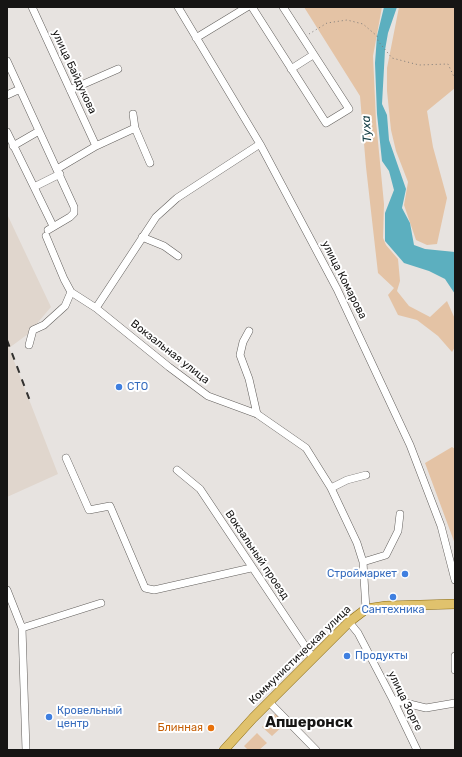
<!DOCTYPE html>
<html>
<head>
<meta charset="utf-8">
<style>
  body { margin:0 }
  #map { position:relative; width:462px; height:757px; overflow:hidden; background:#e7e3e0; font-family:Rubik,sans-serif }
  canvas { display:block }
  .frame { position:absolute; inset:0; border:8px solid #161514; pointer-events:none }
</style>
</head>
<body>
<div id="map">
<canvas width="462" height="757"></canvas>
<div class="frame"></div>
</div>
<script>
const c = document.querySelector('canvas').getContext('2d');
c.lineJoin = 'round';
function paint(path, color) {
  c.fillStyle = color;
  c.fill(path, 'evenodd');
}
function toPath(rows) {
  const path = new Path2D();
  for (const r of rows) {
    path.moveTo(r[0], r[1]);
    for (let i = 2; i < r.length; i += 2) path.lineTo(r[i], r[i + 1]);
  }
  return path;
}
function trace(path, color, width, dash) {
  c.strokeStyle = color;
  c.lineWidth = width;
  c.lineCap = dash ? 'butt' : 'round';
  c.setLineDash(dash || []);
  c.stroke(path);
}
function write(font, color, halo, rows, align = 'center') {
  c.font = font + ' Rubik,sans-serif';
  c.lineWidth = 4;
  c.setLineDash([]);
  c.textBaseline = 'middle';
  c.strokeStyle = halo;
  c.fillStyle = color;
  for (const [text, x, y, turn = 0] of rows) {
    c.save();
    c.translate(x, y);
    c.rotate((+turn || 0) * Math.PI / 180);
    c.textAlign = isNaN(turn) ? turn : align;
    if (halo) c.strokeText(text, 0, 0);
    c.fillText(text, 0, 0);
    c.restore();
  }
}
const built = toPath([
  [7,214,51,307,28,334,9,348,58,474,7,497]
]);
const green = toPath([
  [304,7,382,7,373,56,376,121,384,204,383,238,386,245,398,259,400,281,397,291,409,306,430,317,447,301,455,319,455,347,452,352,438,336,417,320,398,315,388,295,394,288,378,273,366,167,360,96],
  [399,7,455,7,455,88,427,111,433,147,447,198,437,244,427,245,416,240,404,205,408,182,396,151,391,130,387,91,387,68],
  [452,447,455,449,455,544,425,463],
  [276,713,286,723,272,736,262,727],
  [257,733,267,743,259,750,248,750,244,746]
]);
const water = toPath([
  [384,7,397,7,388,33,385,50,382,104,387,115,389,140,406,189,402,208,410,223,414,245,425,249,455,252,455,294,445,279,429,271,404,263,385,241,385,213,394,190,389,171,382,161,377,114,375,63,377,36]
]);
const path = toPath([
  [309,34,327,23,347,20,363,24,377,36,378,41,392,58,419,65,448,64,455,79]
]);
const minor = toPath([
  [32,7,96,146],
  [178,7,260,144,337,289,410,445,441,526,455,580],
  [252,7,326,123,349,109,283,7],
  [196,38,247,7],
  [7,61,74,207,74,213,70,217,48,230],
  [291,69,313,55],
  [70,90,118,69],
  [7,95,20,89],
  [133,114,135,128],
  [7,132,34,187],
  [13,146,39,131],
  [57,169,96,146,135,128,150,163],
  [53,226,34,187,60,174],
  [46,236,64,279,71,292,96,308,169,367,208,396,257,414,306,448,331,488,357,543,363,562,366,609],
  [142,237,164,246,178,256],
  [96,308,156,217,177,198,260,144],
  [249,331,243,342,240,355,249,379,257,414],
  [29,345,33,330,44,325,65,306,71,292],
  [66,458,89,510,110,506,145,588,154,590,251,568],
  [177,470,200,489,313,658],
  [331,488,347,480,366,475],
  [363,562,386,555,398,531,400,514],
  [7,590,22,628,26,750],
  [349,622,358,633,393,700,417,750],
  [22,628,101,603],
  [455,656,455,670],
  [393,700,426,708,455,703],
  [269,702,316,750]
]);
const major = toPath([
  [224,750,253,718,349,622,366,609,386,606,455,604]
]);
const rail = toPath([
  [7,340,30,401]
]);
const markers = [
  [119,387,4,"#3f7fe0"],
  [405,574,4,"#3f7fe0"],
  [393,597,4,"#3f7fe0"],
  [347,656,4,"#3f7fe0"],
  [49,717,4,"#3f7fe0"],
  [211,728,4,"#e8710a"]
];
const streetNames = [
  ["улица Байдукова",74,72,65],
  ["улица Комарова",344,280,63],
  ["Вокзальная улица",170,352,38],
  ["Вокзальный проезд",257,555,56],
  ["Коммунистическая улица",300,655,-44],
  ["улица Зорге",405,701,64]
];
const shopNames = [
  ["СТО",127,387],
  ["Строймаркет",397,574,"right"],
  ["Сантехника",393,610,"center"],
  ["Продукты",355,656],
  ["Кровельный",57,711],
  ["центр",57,724]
];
const foodNames = [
  ["Блинная",203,728]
];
const waterNames = [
  ["Туха",367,129,-93]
];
const districtNames = [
  ["Апшеронск",309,723]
];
paint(built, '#e0d6cd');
paint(green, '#e4c3a5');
paint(water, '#5cafbf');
trace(minor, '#625f5c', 8);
trace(major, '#8c6b0e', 10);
trace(path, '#7e7b79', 1, [1, 3]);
trace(minor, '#fff', 7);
trace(major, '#e0c26d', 9);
trace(rail, '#32312f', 2, [7, 7]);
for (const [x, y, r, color] of markers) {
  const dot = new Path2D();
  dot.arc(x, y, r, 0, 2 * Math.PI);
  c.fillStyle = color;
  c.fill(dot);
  trace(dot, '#fff', 1.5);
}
write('11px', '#161514', '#fff', streetNames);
write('11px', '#366cbe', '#fff', shopNames, 'left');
write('11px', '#c56008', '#fff', foodNames, 'right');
write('italic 12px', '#194148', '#fff', waterNames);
write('bold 15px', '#161514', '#fff', districtNames);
</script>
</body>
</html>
